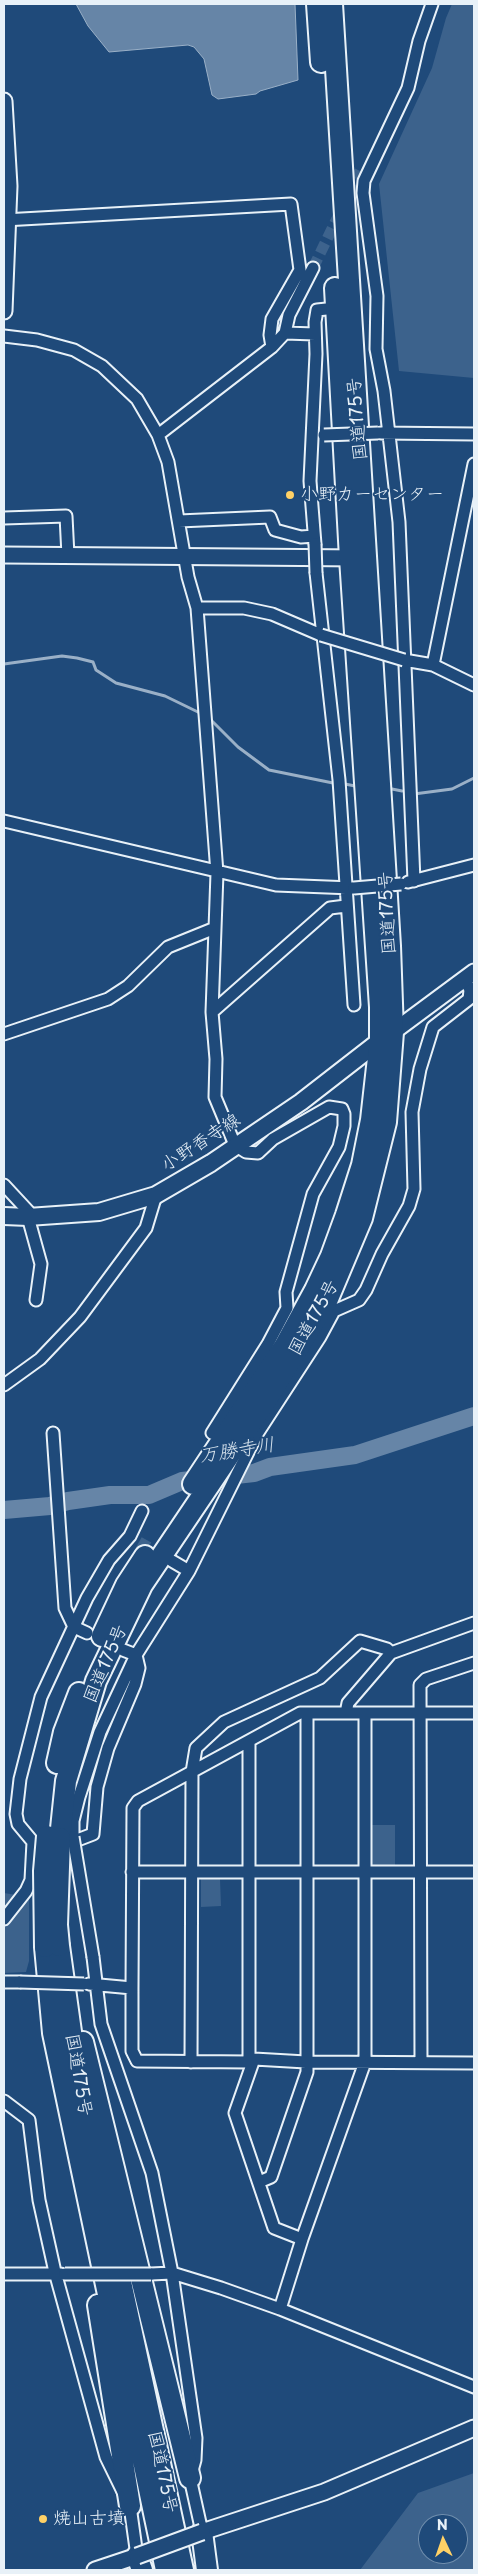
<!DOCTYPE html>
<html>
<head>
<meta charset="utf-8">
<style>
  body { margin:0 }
  #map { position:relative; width:478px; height:2574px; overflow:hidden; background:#1f4a7a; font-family:"Playpen Sans",sans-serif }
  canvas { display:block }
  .frame { position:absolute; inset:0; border:5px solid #e8f1f8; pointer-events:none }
  .north { position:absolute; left:418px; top:2514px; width:50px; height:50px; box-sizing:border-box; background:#1f4a7a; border:1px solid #6f8dac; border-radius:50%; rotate:357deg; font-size:14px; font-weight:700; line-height:20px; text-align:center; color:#e8f1f8 }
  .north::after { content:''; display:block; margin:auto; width:18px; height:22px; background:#ffd166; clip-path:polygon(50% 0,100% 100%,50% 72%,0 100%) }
</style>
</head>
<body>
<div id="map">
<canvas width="478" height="2574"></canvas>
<div class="frame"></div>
<div class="north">N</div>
</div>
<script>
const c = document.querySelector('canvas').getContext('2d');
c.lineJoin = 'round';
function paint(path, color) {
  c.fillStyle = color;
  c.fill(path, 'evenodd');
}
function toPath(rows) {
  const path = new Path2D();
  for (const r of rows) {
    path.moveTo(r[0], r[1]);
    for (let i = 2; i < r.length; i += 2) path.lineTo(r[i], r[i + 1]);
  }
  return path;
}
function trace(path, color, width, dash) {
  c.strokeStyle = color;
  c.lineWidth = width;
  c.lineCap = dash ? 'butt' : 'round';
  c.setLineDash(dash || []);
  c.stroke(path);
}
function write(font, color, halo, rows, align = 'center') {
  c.font = font + ' "Playpen Sans","Klee One",sans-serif';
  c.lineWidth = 4;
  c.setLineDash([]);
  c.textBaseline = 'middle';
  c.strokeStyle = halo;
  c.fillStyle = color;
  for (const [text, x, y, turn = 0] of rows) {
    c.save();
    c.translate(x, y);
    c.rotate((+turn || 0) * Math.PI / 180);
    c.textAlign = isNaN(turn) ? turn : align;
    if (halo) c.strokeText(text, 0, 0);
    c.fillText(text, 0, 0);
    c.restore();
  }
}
const green = toPath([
  [452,4,474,4,474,378,399,371,379,184,432,68,446,18],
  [371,1825,395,1825,395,1869,371,1869],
  [201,1879,220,1879,221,1906,201,1907],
  [4,1893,29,1897,29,1961,26,1972,4,1973],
  [474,2473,474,2570,360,2570,418,2493],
  [428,2524,458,2524,458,2554,428,2554]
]);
const water = toPath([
  [76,4,295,4,298,80,260,91,256,94,218,99,212,95,204,59,194,47,188,45,109,52,88,26,76,4]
]);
const stream = toPath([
  [4,664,62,656,77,658,93,662,96,670,116,683,165,696,202,714],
  [208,717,238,747,269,770,333,783],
  [345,784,355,786],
  [392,789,402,791],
  [414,794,452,789,474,778]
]);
const river = toPath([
  [4,1510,50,1506,68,1501,110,1495,149,1495,182,1481,254,1473,270,1467,355,1455,474,1416]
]);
const streetTunnel = toPath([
  [313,268,360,171],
  [139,1542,166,1557]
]);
const street = toPath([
  [4,220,291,204,300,270,272,319,270,335,272,347],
  [285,333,289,315,313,268],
  [4,336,37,340,74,350,102,366,137,399,158,435,168,462,188,577,197,608,217,873,212,1012,216,1059,215,1097,235,1145,246,1152,258,1153,273,1139,329,1107,342,1109,344,1114,344,1126,339,1147,313,1194,286,1292,287,1308,268,1344,212,1433],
  [381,433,474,434],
  [158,435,272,347,285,333,315,334],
  [4,518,66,516,68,556],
  [179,521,270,517,275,530,301,537,314,536],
  [315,544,310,481,316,354,315,322,317,310,336,308],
  [316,573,339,780,354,1005],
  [197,608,244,608,272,614,321,635],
  [404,660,433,665,474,685],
  [433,665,474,464],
  [4,821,276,885,352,888],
  [414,881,399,522,384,391,376,349,377,296,363,193,364,181,408,88,419,41,432,4],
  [408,882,474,865],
  [212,1012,330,908,346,906],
  [4,1034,108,999,128,986,168,947,215,928],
  [4,1185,29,1212,28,1217,41,1264,36,1300],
  [4,1385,40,1359,80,1317,146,1228,156,1195],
  [53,1433,65,1608,74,1627,87,1633],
  [172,1561,189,1571],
  [123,1650,136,1655],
  [346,1713,348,1703,391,1653,474,1623],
  [474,1713,300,1713,138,1801,133,1808,132,1988,132,2051,137,2061,249,2062,254,2059,306,2062,474,2063],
  [249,1741,249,2062],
  [73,1837,73,1821,79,1797,100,1732,136,1655,189,1571,257,1434,320,1337,334,1311,359,1300,366,1290,382,1254,409,1206,414,1189,412,1112,420,1069,433,1027,469,999,470,990,465,979],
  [67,1844,93,1834,97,1787,108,1748,135,1684,139,1668,136,1655],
  [132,1872,474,1872],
  [4,1919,26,1891,31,1880,33,1842,18,1824,16,1814,20,1779,41,1697,87,1598,109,1560,130,1536,142,1511],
  [93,1957,101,2024,152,2173,172,2273,196,2438,195,2460,190,2478,202,2532],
  [4,1982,20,1982],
  [89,1984,132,1988],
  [254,2059,235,2113,274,2228,302,2239],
  [191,2062,192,1772,196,1748,224,1722,320,1678,360,1641,387,1649,391,1653],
  [421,2062,420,1685,426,1679,474,1663],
  [4,2101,29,2120,39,2200,55,2272,106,2457,130,2506,137,2556],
  [259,2182,271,2177,307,2072,307,1713],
  [4,2274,61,2274],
  [151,2274,172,2273,221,2288,280,2309,474,2387],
  [280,2309,302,2239,365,2062,365,1713]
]);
const secondary = toPath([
  [4,101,9,186,4,311],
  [4,555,361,558],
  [393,1032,474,972],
  [202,2532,324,2492,474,2428],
  [95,2570,137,2556]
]);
const primary = toPath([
  [4,1216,28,1217,99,1212,156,1195,211,1163,301,1102,386,1036]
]);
const highway = toPath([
  [317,4,321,62],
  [193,1484,285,1345,315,1290,331,1256,346,1215,362,1165,371,1120,380,1040,380,1007,350,558,335,288],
  [102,1636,126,1585,145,1556],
  [57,1763,64,1732,79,1693],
  [60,1838,66,1781,96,1681,142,1585,266,1401,327,1301,362,1218,386,1122,393,1032,390,946,332,4],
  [59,1946,78,2082,183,2570],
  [45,1947,53,2033,166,2570],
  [83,2042,190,2478],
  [98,2305,130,2506],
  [202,2532,207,2570],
  [137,2556,142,2570]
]);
const streetBridge = toPath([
  [324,435,378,433],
  [315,544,316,573],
  [321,635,404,660],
  [354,888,401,884],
  [73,1837,93,1957],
  [20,1982,84,1984],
  [65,2274,151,2274]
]);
const secondaryBridge = toPath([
  [137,2556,202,2532]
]);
const highwayBridge = toPath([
  [59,1946,57,1925,60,1838],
  [45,1947,44,1871,47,1836]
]);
const markers = [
  [290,495,5,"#ffd166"],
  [43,2519,5,"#ffd166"]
];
const streetNames = [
  ["国道175号",358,419,-95],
  ["国道175号",388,913,-93],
  ["小野香寺線",201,1143,-33],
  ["国道175号",314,1318,-61],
  ["国道175号",106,1664,-67],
  ["国道175号",78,2075,80],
  ["国道175号",162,2472,78]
];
const poiNames = [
  ["小野カーセンター",300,495],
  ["焼山古墳",53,2519]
];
const waterNames = [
  ["万勝寺川",237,1451,-9]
];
paint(green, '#3c628c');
paint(water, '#6685a7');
trace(water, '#9ab0c7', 1);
trace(stream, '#9ab0c7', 3);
trace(river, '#6685a7', 18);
trace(streetTunnel, '#3d638d', 11, [11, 5.5]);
trace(street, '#e8f1f8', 15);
trace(secondary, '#e8f1f8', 19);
trace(primary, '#e8f1f8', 20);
trace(highway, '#e8f1f8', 24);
trace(street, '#1f4a7a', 11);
trace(secondary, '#1f4a7a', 15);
trace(primary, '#1f4a7a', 16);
trace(highway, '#1f4a7a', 20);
trace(streetBridge, '#e8f1f8', 15, []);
trace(secondaryBridge, '#e8f1f8', 19, []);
trace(highwayBridge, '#e8f1f8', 24, []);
trace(streetBridge, '#1f4a7a', 11);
trace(secondaryBridge, '#1f4a7a', 15);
trace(highwayBridge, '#1f4a7a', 20);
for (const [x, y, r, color] of markers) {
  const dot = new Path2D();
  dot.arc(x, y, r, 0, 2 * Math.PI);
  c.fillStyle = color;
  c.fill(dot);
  trace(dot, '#1f4a7a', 2);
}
write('18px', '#e8f1f8', '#1f4a7a', streetNames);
write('18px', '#e8f1f8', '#1f4a7a', poiNames, 'left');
write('italic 19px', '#d4e1ec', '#1f4a7a', waterNames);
</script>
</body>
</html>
